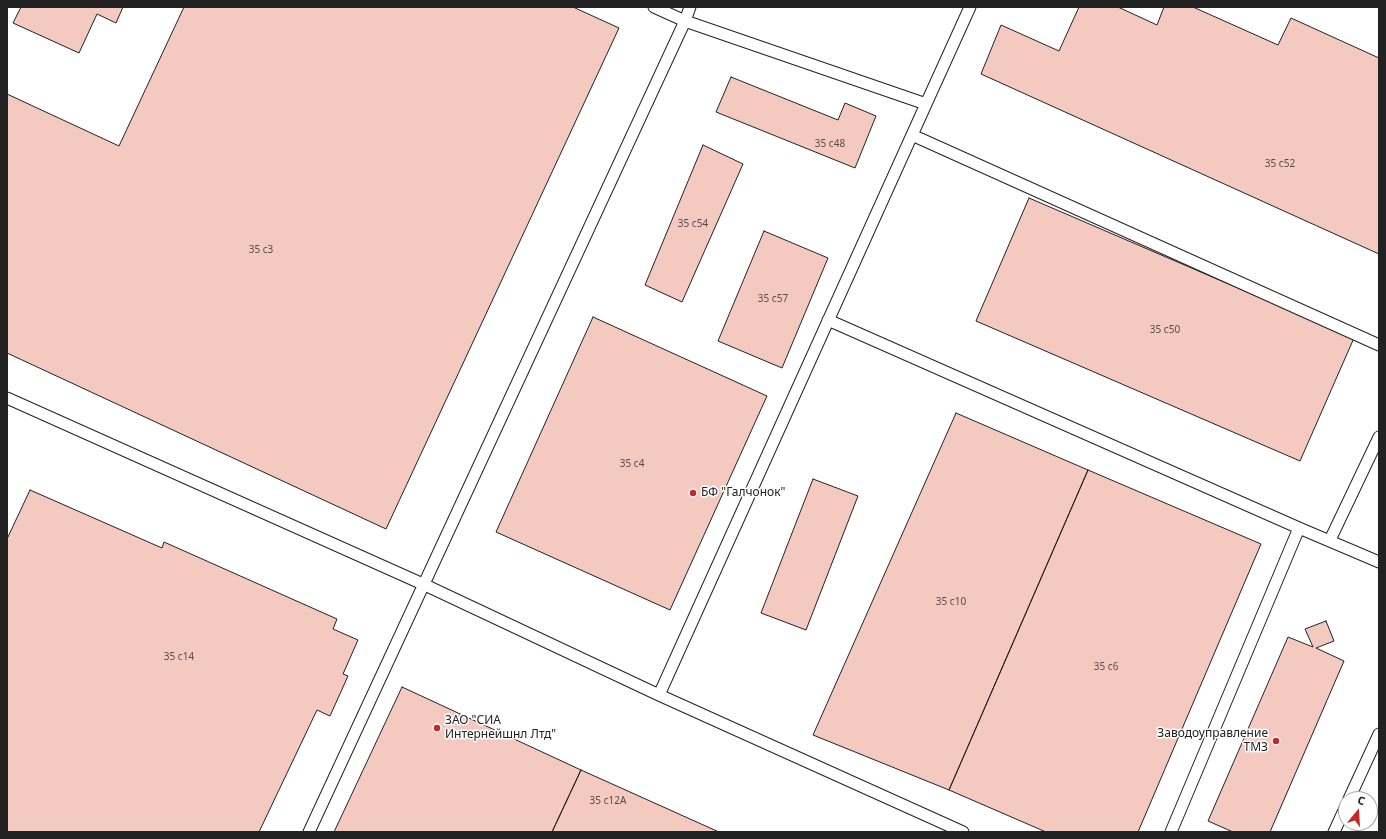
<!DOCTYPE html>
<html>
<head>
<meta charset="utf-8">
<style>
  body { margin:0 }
  #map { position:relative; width:1386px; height:839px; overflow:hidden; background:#fff; font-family:"Noto Sans",sans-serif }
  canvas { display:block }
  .frame { position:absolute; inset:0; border:8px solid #222; pointer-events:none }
  .north { position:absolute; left:1338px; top:791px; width:40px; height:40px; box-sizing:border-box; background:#fff; border:1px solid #a7a7a7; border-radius:50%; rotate:18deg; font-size:11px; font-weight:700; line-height:16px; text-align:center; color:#222 }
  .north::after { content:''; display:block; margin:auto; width:14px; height:18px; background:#c62828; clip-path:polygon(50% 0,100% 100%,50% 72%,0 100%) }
</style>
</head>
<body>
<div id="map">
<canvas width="1386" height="839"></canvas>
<div class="frame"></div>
<div class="north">С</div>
</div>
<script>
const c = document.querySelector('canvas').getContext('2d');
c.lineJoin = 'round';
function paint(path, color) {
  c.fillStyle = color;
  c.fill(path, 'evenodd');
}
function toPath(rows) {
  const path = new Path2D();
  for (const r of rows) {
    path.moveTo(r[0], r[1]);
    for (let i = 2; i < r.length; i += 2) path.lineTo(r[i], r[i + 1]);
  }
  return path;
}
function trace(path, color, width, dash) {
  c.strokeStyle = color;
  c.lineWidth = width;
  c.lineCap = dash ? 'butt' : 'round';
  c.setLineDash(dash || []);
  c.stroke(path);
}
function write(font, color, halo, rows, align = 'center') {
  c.font = font + ' "Noto Sans",sans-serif';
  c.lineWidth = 3;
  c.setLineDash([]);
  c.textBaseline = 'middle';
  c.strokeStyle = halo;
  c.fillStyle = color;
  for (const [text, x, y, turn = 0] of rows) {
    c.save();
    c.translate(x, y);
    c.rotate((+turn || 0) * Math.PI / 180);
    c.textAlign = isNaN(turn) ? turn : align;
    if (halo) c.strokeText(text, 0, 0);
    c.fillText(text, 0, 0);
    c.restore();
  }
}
const building = toPath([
  [21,7,123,7,116,23,97,14,79,53,13,23,21,7],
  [184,7,573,7,619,28,386,529,7,353,7,94,119,146,184,7],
  [1079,7,1118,7,1157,25,1164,7,1193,7,1278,45,1291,18,1379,58,1379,254,981,74,1001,25,1059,51,1079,7],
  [731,77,838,120,845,103,876,116,855,168,716,112,731,77],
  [703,145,743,164,682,302,645,285,703,145],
  [1029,198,1354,338,1300,461,976,321,1029,198],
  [764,231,828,258,782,368,718,341,764,231],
  [593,317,767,396,670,610,496,532,593,317],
  [956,413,1088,470,949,790,813,735,956,413],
  [1088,470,1261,544,1138,832,1046,832,949,790,1088,470],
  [813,479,858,496,806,630,761,613,813,479],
  [30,490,162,548,164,542,337,619,333,629,358,640,343,674,348,676,330,716,317,710,259,832,7,832,7,539,30,490],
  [1326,621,1334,641,1316,648,1344,661,1270,832,1233,832,1208,821,1288,637,1313,647,1305,629,1326,621],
  [402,687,581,770,552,832,334,832,402,687],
  [581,770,719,832,552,832,581,770]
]);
const lane = toPath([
  [654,7,685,21,690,7],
  [912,135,970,7],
  [828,320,1299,528],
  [7,398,425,585,659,695,963,832],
  [1330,540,1379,437],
  [659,695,912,135,1379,345],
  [1349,799,1379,734],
  [309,832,685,21,926,104],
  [1171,832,1299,528,1379,562],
  [1334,832,1346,806]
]);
const markers = [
  [693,493,4,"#c62828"],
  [437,728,4,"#c62828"],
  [1276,741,4,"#c62828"]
];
const numberNames = [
  ["35 с48",830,144],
  ["35 с52",1280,164],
  ["35 с54",693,224],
  ["35 c3",261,250],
  ["35 с57",773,299],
  ["35 с50",1165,330],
  ["35 с4",632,464],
  ["35 с10",951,602],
  ["35 с14",179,657],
  ["35 с6",1106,667],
  ["35 с12А",608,801]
];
const poiNames = [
  ["БФ \"Галчонок\"",701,493],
  ["ЗАО \"СИА",445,721],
  ["Интернейшнл Лтд\"",445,735],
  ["Заводоуправление",1268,734,"right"],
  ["ТМЗ",1268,748,"right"]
];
paint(building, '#f3c9c0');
trace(building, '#222', 1);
trace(lane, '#222', 13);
trace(lane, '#fff', 11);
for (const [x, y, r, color] of markers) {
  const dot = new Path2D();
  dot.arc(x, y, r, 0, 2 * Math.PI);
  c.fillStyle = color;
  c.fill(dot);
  trace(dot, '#fff', 1.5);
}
write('10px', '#564c4a', null, numberNames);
write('12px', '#222', '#fff', poiNames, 'left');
</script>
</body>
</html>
